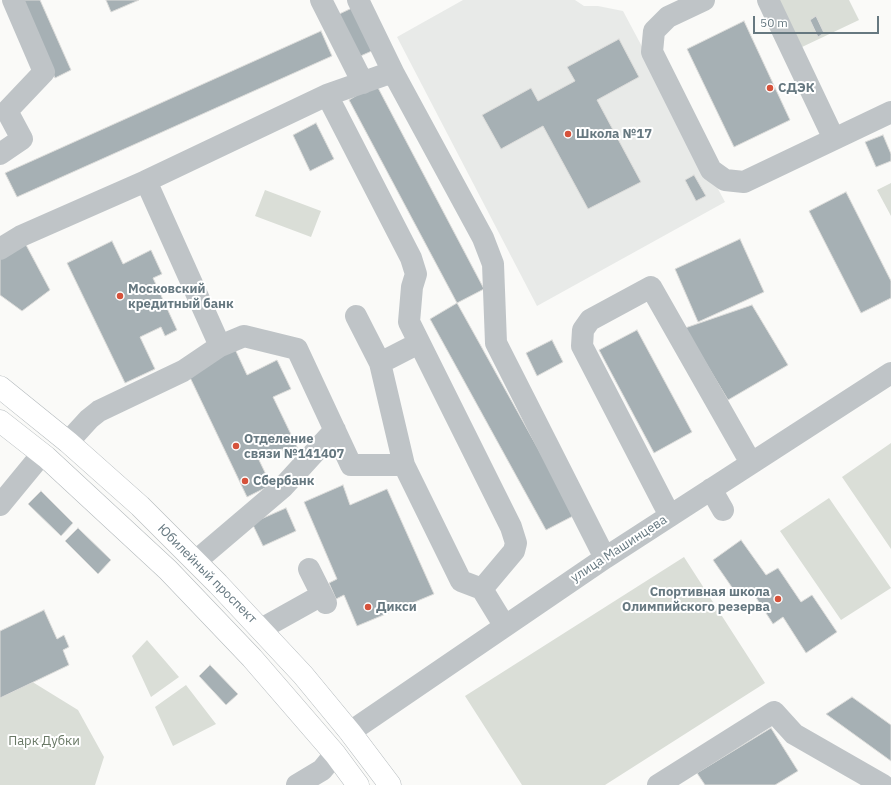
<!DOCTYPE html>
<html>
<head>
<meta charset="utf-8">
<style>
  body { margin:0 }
  #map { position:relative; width:891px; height:785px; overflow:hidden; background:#fafaf8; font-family:"IBM Plex Sans",sans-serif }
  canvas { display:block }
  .scale { position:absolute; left:753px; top:16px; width:126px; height:18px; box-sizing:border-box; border:2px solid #667880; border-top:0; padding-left:5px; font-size:12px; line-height:14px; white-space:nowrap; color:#667880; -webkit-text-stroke:3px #fff; paint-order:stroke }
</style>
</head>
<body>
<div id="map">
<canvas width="891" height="785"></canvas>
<div class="scale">50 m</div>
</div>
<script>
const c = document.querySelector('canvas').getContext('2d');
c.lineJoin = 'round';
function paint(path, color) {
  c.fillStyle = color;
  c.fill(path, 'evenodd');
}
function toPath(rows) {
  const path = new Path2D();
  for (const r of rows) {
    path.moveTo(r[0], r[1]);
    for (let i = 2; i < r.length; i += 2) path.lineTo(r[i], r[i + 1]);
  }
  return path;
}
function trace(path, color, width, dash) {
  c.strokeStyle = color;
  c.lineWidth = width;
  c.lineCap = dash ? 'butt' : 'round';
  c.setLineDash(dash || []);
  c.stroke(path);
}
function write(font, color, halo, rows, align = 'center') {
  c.font = font + ' "IBM Plex Sans",sans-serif';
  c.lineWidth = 4;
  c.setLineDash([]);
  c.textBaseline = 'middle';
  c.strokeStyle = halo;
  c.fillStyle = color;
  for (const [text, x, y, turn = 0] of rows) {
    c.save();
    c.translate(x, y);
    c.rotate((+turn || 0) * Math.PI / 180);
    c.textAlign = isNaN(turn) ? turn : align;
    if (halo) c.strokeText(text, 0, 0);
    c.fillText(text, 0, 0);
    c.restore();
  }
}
const built = toPath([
  [463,0,575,0,584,6,598,6,623,11,725,202,537,306,397,37]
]);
const green = toPath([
  [779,0,849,0,859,20,802,47],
  [891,183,891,216,877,190],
  [265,190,321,211,311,237,255,216],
  [891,443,891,549,842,477],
  [829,498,891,588,841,620,780,531],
  [684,557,765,683,605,785,522,785,465,696],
  [147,640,179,677,151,697,132,656],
  [0,662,78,710,104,757,95,785,0,785],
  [186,685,216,724,173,746,155,707]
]);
const building = toPath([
  [21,0,40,0,71,70,55,78,21,0],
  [106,0,139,0,111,12,106,0],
  [352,8,374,50,356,58,335,16,352,8],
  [816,16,824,33,818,37,810,20,816,16],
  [744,21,790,120,734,147,687,49,744,21],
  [321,31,332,56,17,197,5,173,321,31],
  [619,39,639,77,597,100,641,182,588,209,543,126,501,149,482,115,531,88,538,101,575,81,567,67,619,39],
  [376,84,484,289,457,303,349,100,376,84],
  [316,123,334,159,310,171,293,135,316,123],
  [883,135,891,154,891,161,876,167,865,142,883,135],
  [694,175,706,196,696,201,685,180,694,175],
  [846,192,891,281,891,298,861,313,809,211,846,192],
  [740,239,764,292,698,322,675,269,740,239],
  [112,241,123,264,151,250,162,274,153,278,177,330,165,336,161,327,140,337,155,369,125,383,67,263,112,241],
  [25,243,50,290,22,311,0,295,0,258,25,243],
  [457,303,575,515,546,530,430,319,457,303],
  [752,305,788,365,728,400,685,328,752,305],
  [637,330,692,432,654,453,599,350,637,330],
  [552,340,563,362,537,376,526,353,552,340],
  [234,347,247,375,277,360,291,389,273,397,300,453,287,459,282,449,259,460,271,485,247,497,186,369,234,347],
  [343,485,350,505,387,489,434,594,357,626,344,595,336,599,329,583,337,579,304,502,343,485],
  [41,491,73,523,61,536,28,504,41,491],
  [286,508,296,531,263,546,252,523,286,508],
  [78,528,111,560,98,574,65,541,78,528],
  [741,540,766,575,778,568,801,602,812,595,837,632,806,653,783,617,773,624,750,588,738,596,713,560,741,540],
  [44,610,57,639,64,635,69,647,63,650,69,665,0,698,0,631,44,610],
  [210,665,238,694,226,705,199,676,210,665],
  [852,697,891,725,891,761,826,714,852,697],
  [771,728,798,771,775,785,705,785,697,773,771,728]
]);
const minor = toPath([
  [321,0,363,83],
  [358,0,394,74],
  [704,0,668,17,654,31,652,52,711,170,725,180,744,182,891,112],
  [768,0,834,139],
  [327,95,411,258,416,274,412,287,409,322,511,527,516,543,514,551,482,589],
  [0,154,22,139,7,111,44,72,13,0],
  [146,181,327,95,384,75,394,74,483,238,493,264,496,343,605,558],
  [0,249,21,236,146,181,220,346,244,336,297,349,351,465,404,465,461,581,482,589,504,625],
  [356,316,380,363,419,343],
  [380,363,404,465],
  [68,442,89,419,99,411,183,371,220,346],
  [711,489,723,510],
  [0,505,42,454],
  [670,516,582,346,583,330,590,320,651,287,751,463],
  [196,561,283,487,335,430],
  [309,569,326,603],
  [261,629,322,595],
  [350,732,605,558,891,373],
  [297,785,322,770,335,754],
  [658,785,774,712,794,734,883,785]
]);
const major = toPath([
  [0,387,68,442,140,506,218,584,303,675,350,732,390,785],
  [0,421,46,457,168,570,252,658,335,754,358,785]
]);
const markers = [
  [770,88,4,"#d6523b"],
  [568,134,4,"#d6523b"],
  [120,296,4,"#d6523b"],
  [236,446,4,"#d6523b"],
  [245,481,4,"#d6523b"],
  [778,599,4,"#d6523b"],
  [368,607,4,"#d6523b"]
];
const poiNames = [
  ["СДЭК",778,88],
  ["Школа №17",576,134],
  ["Московский",128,289],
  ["кредитный банк",128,304],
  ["Отделение",244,439],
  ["связи №141407",244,454],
  ["Сбербанк",253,481],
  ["Спортивная школа",770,592,"right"],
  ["Олимпийского резерва",770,607,"right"],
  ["Дикси",376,607]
];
const streetNames = [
  ["улица Машинцева",619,549,-33],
  ["Юбилейный проспект",207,574,45]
];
const parkNames = [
  ["Парк Дубки",44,741]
];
paint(built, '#e8eae8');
paint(green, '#daded7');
paint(building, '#a6b0b4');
trace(building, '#dcdcda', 1);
trace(major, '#b3b9bc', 23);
trace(minor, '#bfc4c7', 22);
trace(major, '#fff', 22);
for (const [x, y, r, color] of markers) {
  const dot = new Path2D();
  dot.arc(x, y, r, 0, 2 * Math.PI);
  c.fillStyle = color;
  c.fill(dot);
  trace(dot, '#fff', 1.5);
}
write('bold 13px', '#667880', '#fff', poiNames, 'left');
write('13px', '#667880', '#fff', streetNames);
write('13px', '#6a7966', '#fff', parkNames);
</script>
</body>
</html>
